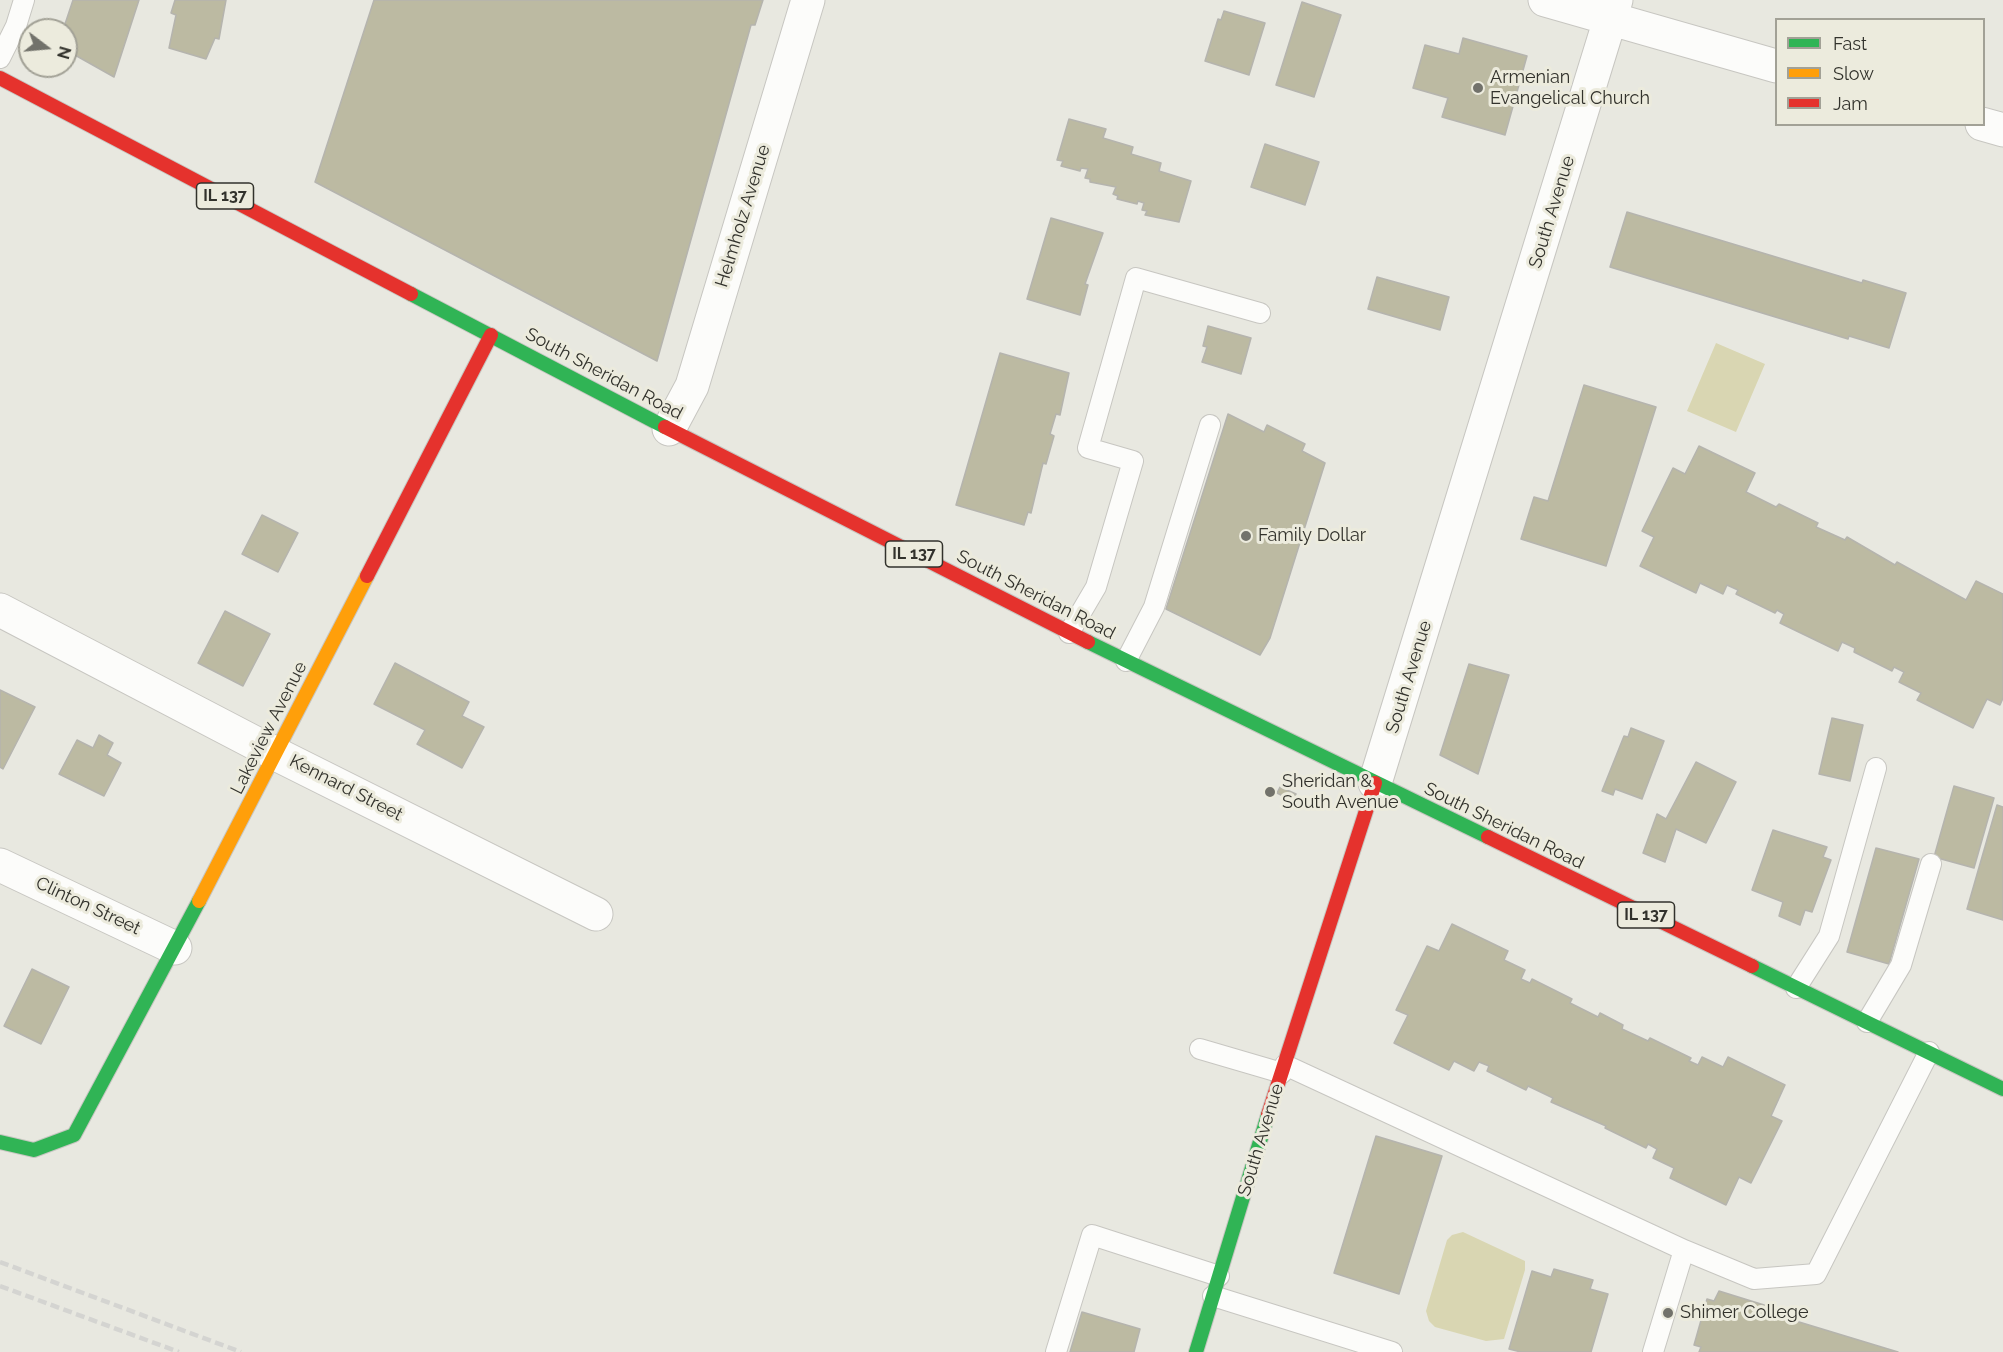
<!DOCTYPE html>
<html>
<head>
<meta charset="utf-8">
<style>
  body { margin:0 }
  #map { position:relative; width:2003px; height:1352px; overflow:hidden; background:#e8e8e0; font-family:Raleway,sans-serif }
  canvas { display:block }
  .legend { position:absolute; left:1775px; top:18px; width:210px; height:108px; box-sizing:border-box; background:#ecebdd; border:2px solid #a2a196; margin:0; padding:8px 10px; list-style:none; font-size:18px; color:#32322c }
  .legend li { display:flex; align-items:center; gap:12px; height:30px }
  .legend b { width:30px; border:2px solid #a2a196 }
  .north { position:absolute; left:18px; top:18px; width:60px; height:60px; box-sizing:border-box; background:#ecebdd; border:2px solid #a2a196; border-radius:50%; rotate:106deg; font-size:16px; font-weight:700; line-height:24px; text-align:center; color:#32322c }
  .north::after { content:''; display:block; margin:auto; width:21px; height:27px; background:#72726b; clip-path:polygon(50% 0,100% 100%,50% 72%,0 100%) }
</style>
</head>
<body>
<div id="map">
<canvas width="2003" height="1352"></canvas>
<ul class="legend">
<li><b style="height:8px;background:#30b455"></b>Fast</li>
<li><b style="height:8px;background:#ff9f0a"></b>Slow</li>
<li><b style="height:8px;background:#e5322d"></b>Jam</li>
</ul>
<div class="north">N</div>
</div>
<script>
const c = document.querySelector('canvas').getContext('2d');
c.lineJoin = 'round';
function paint(path, color) {
  c.fillStyle = color;
  c.fill(path, 'evenodd');
}
function toPath(rows) {
  const path = new Path2D();
  for (const r of rows) {
    path.moveTo(r[0], r[1]);
    for (let i = 2; i < r.length; i += 2) path.lineTo(r[i], r[i + 1]);
  }
  return path;
}
function trace(path, color, width, dash) {
  c.strokeStyle = color;
  c.lineWidth = width;
  c.lineCap = dash ? 'butt' : 'round';
  c.setLineDash(dash || []);
  c.stroke(path);
}
function write(font, color, halo, rows, align = 'center') {
  c.font = font + ' Raleway,sans-serif';
  c.lineWidth = 6;
  c.setLineDash([]);
  c.textBaseline = 'middle';
  c.strokeStyle = halo;
  c.fillStyle = color;
  for (const [text, x, y, turn = 0] of rows) {
    c.save();
    c.translate(x, y);
    c.rotate((+turn || 0) * Math.PI / 180);
    c.textAlign = isNaN(turn) ? turn : align;
    if (halo) c.strokeText(text, 0, 0);
    c.fillText(text, 0, 0);
    c.restore();
  }
}
const green = toPath([
  [1716,343,1765,364,1736,432,1687,411],
  [1463,1232,1525,1261,1525,1270,1504,1339,1486,1341,1435,1327,1429,1321,1426,1311,1447,1240,1452,1235]
]);
const building = toPath([
  [73,0,139,0,114,77,66,50,66,30,63,30,73,0],
  [175,0,226,0,219,39,215,38,206,59,169,48,176,15,171,13,175,0],
  [374,0,763,0,755,25,751,25,657,361,315,182,374,0],
  [1302,2,1341,15,1314,97,1276,85,1302,2],
  [1224,11,1265,23,1249,75,1205,61,1218,19,1221,20,1224,11],
  [1463,38,1527,56,1505,135,1442,117,1448,98,1413,88,1425,45,1459,54,1463,38],
  [1069,119,1106,129,1103,138,1133,147,1131,154,1161,163,1159,171,1191,181,1179,222,1145,215,1147,211,1142,210,1144,203,1138,201,1137,204,1117,199,1118,196,1113,194,1116,187,1090,182,1090,179,1085,178,1088,169,1081,168,1080,171,1061,166,1063,161,1057,160,1069,119],
  [1265,144,1319,162,1305,205,1251,187,1265,144],
  [1627,212,1862,283,1863,280,1906,293,1889,348,1849,336,1848,339,1610,267,1627,212],
  [1051,218,1103,233,1085,284,1088,285,1080,315,1027,299,1051,218],
  [1377,277,1449,297,1440,330,1368,309,1377,277],
  [1208,326,1251,338,1241,374,1202,362,1207,347,1203,346,1208,326],
  [1000,353,1069,373,1060,415,1056,414,1050,434,1054,436,1046,464,1043,463,1031,513,1028,512,1024,525,956,505,1000,353],
  [1584,385,1656,407,1606,566,1521,539,1534,497,1548,501,1584,385],
  [1228,414,1264,432,1267,425,1305,444,1302,451,1325,463,1270,638,1260,655,1166,609,1228,414],
  [1699,446,1755,473,1746,492,1776,507,1779,504,1818,523,1816,527,1845,540,1847,537,1895,565,1897,562,1966,600,1976,581,2003,594,2003,698,2000,705,1987,699,1973,728,1917,700,1921,693,1899,682,1904,672,1894,667,1892,671,1854,652,1855,648,1842,642,1838,651,1780,623,1784,614,1777,610,1775,613,1736,594,1738,590,1727,585,1723,594,1700,583,1696,593,1640,566,1654,537,1642,531,1673,468,1685,474,1699,446],
  [262,515,298,533,278,572,242,554,262,515],
  [225,611,270,634,243,686,198,663,225,611],
  [395,663,469,702,462,716,484,727,462,768,417,744,425,730,374,704,395,663],
  [1469,664,1509,675,1478,774,1440,755,1469,664],
  [0,690,35,707,3,769,0,767,0,690],
  [1832,718,1863,725,1850,781,1819,774,1832,718],
  [1631,728,1664,741,1642,799,1615,789,1613,795,1602,791,1624,736,1628,737,1631,728],
  [99,735,113,743,107,755,121,763,104,796,59,774,77,740,93,748,99,735],
  [1696,762,1736,782,1706,843,1676,829,1665,862,1643,853,1657,814,1666,819,1696,762],
  [1954,786,1994,798,1974,868,1934,857,1954,786],
  [1280,787,1296,794,1293,801,1277,793,1280,787],
  [1997,805,2003,807,2003,920,1967,909,1997,805],
  [1773,830,1827,847,1823,857,1831,860,1812,912,1805,910,1800,925,1779,916,1783,902,1752,890,1773,830],
  [1876,848,1919,859,1889,964,1847,952,1876,848],
  [1452,924,1508,951,1504,960,1525,970,1521,979,1530,983,1532,979,1572,999,1570,1003,1598,1017,1600,1013,1623,1025,1622,1029,1648,1041,1650,1038,1691,1058,1689,1061,1698,1065,1702,1057,1723,1067,1728,1057,1785,1085,1771,1116,1782,1121,1751,1183,1739,1177,1726,1205,1670,1178,1674,1168,1653,1158,1657,1149,1648,1144,1646,1148,1605,1128,1606,1126,1551,1102,1553,1098,1528,1086,1526,1090,1487,1071,1489,1066,1479,1062,1474,1071,1454,1061,1449,1070,1394,1043,1408,1015,1396,1010,1427,946,1439,951,1452,924],
  [32,969,69,987,41,1044,4,1026,32,969],
  [1376,1136,1442,1156,1399,1294,1334,1273,1376,1136],
  [1554,1269,1593,1280,1590,1289,1608,1294,1591,1352,1521,1352,1509,1349,1532,1271,1551,1277,1554,1269],
  [1719,1291,1777,1309,1776,1315,1898,1352,1699,1352,1701,1347,1694,1345,1707,1299,1714,1301,1719,1291],
  [1082,1312,1140,1329,1134,1352,1070,1352,1082,1312]
]);
const lane = toPath([
  [0,58,16,26,24,0],
  [1069,633,1096,587,1133,461,1088,448,1136,278,1260,313],
  [1126,661,1154,607,1210,425],
  [1796,988,1829,936,1876,768],
  [1867,1022,1901,965,1931,864],
  [1200,1049,1282,1073],
  [1285,1065,1684,1250,1653,1352],
  [1684,1250,1754,1279,1816,1274,1929,1052],
  [1213,1296,1392,1352],
  [1056,1352,1092,1235,1219,1276]
]);
const street = toPath([
  [1545,0,1776,66],
  [1982,124,2003,130],
  [669,429,692,386,808,0],
  [0,610,276,754,596,914],
  [1375,783,1616,0],
  [0,865,175,948]
]);
const fast = toPath([
  [411,294,665,427],
  [1088,642,1488,837],
  [1752,966,2003,1089],
  [0,1142,34,1150,74,1135,199,901],
  [1196,1352,1268,1115]
]);
const slow = toPath([
  [199,901,367,576]
]);
const jam = toPath([
  [0,78,411,294],
  [665,427,1088,642],
  [367,576,491,335],
  [1488,837,1752,966],
  [1268,1115,1375,783]
]);
const rail = toPath([
  [0,1262,241,1352],
  [0,1286,179,1352]
]);
const markers = [
  [1478,88,6,"#72726b"],
  [1246,536,6,"#72726b"],
  [1270,792,6,"#72726b"],
  [1668,1313,6,"#72726b"]
];
const shields = [
  [225,196,57],
  [914,554,57],
  [1646,915,57]
];
const shieldNames = [
  ["IL 137",225,196],
  ["IL 137",914,554],
  ["IL 137",1646,915]
];
const poiNames = [
  ["Armenian",1490,78],
  ["Evangelical Church",1490,99],
  ["Family Dollar",1258,536],
  ["Sheridan &",1282,782],
  ["South Avenue",1282,803],
  ["Shimer College",1680,1313]
];
const streetNames = [
  ["South Avenue",1552,212,-73],
  ["Helmholz Avenue",743,216,-73],
  ["South Sheridan Road",604,374,28],
  ["South Sheridan Road",1036,595,27],
  ["South Avenue",1409,677,-73],
  ["Lakeview Avenue",269,728,-63],
  ["Kennard Street",346,788,27],
  ["South Sheridan Road",1504,826,26],
  ["Clinton Street",88,906,25],
  ["South Avenue",1261,1140,-73]
];
paint(green, '#d9d6b2');
paint(building, '#bcbaa2');
trace(building, '#b5b4ae', 1.5);
trace(lane, '#c7c6c1', 22);
trace(street, '#c7c6c1', 35);
trace(fast, '#c7c6c1', 16);
trace(slow, '#c7c6c1', 16);
trace(jam, '#c7c6c1', 16);
trace(lane, '#fcfcfa', 20);
trace(street, '#fcfcfa', 33);
trace(fast, '#30b455', 14);
trace(slow, '#ff9f0a', 14);
trace(jam, '#e5322d', 14);
trace(rail, '#d4d4d1', 4.5, [9, 4.5]);
for (const [x, y, r, color] of markers) {
  const dot = new Path2D();
  dot.arc(x, y, r, 0, 2 * Math.PI);
  c.fillStyle = color;
  c.fill(dot);
  trace(dot, '#ecebdd', 2);
}
for (const [x, y, w] of shields) {
  const box = new Path2D();
  box.roundRect(x - w / 2, y - 13, w, 26, 4.5);
  c.fillStyle = '#ecebdd';
  c.fill(box);
  trace(box, '#32322c', 1.5);
}
write('bold 16px', '#32322c', null, shieldNames);
write('18px', '#32322c', '#ecebdd', poiNames, 'left');
write('18px', '#32322c', '#ecebdd', streetNames);
</script>
</body>
</html>
